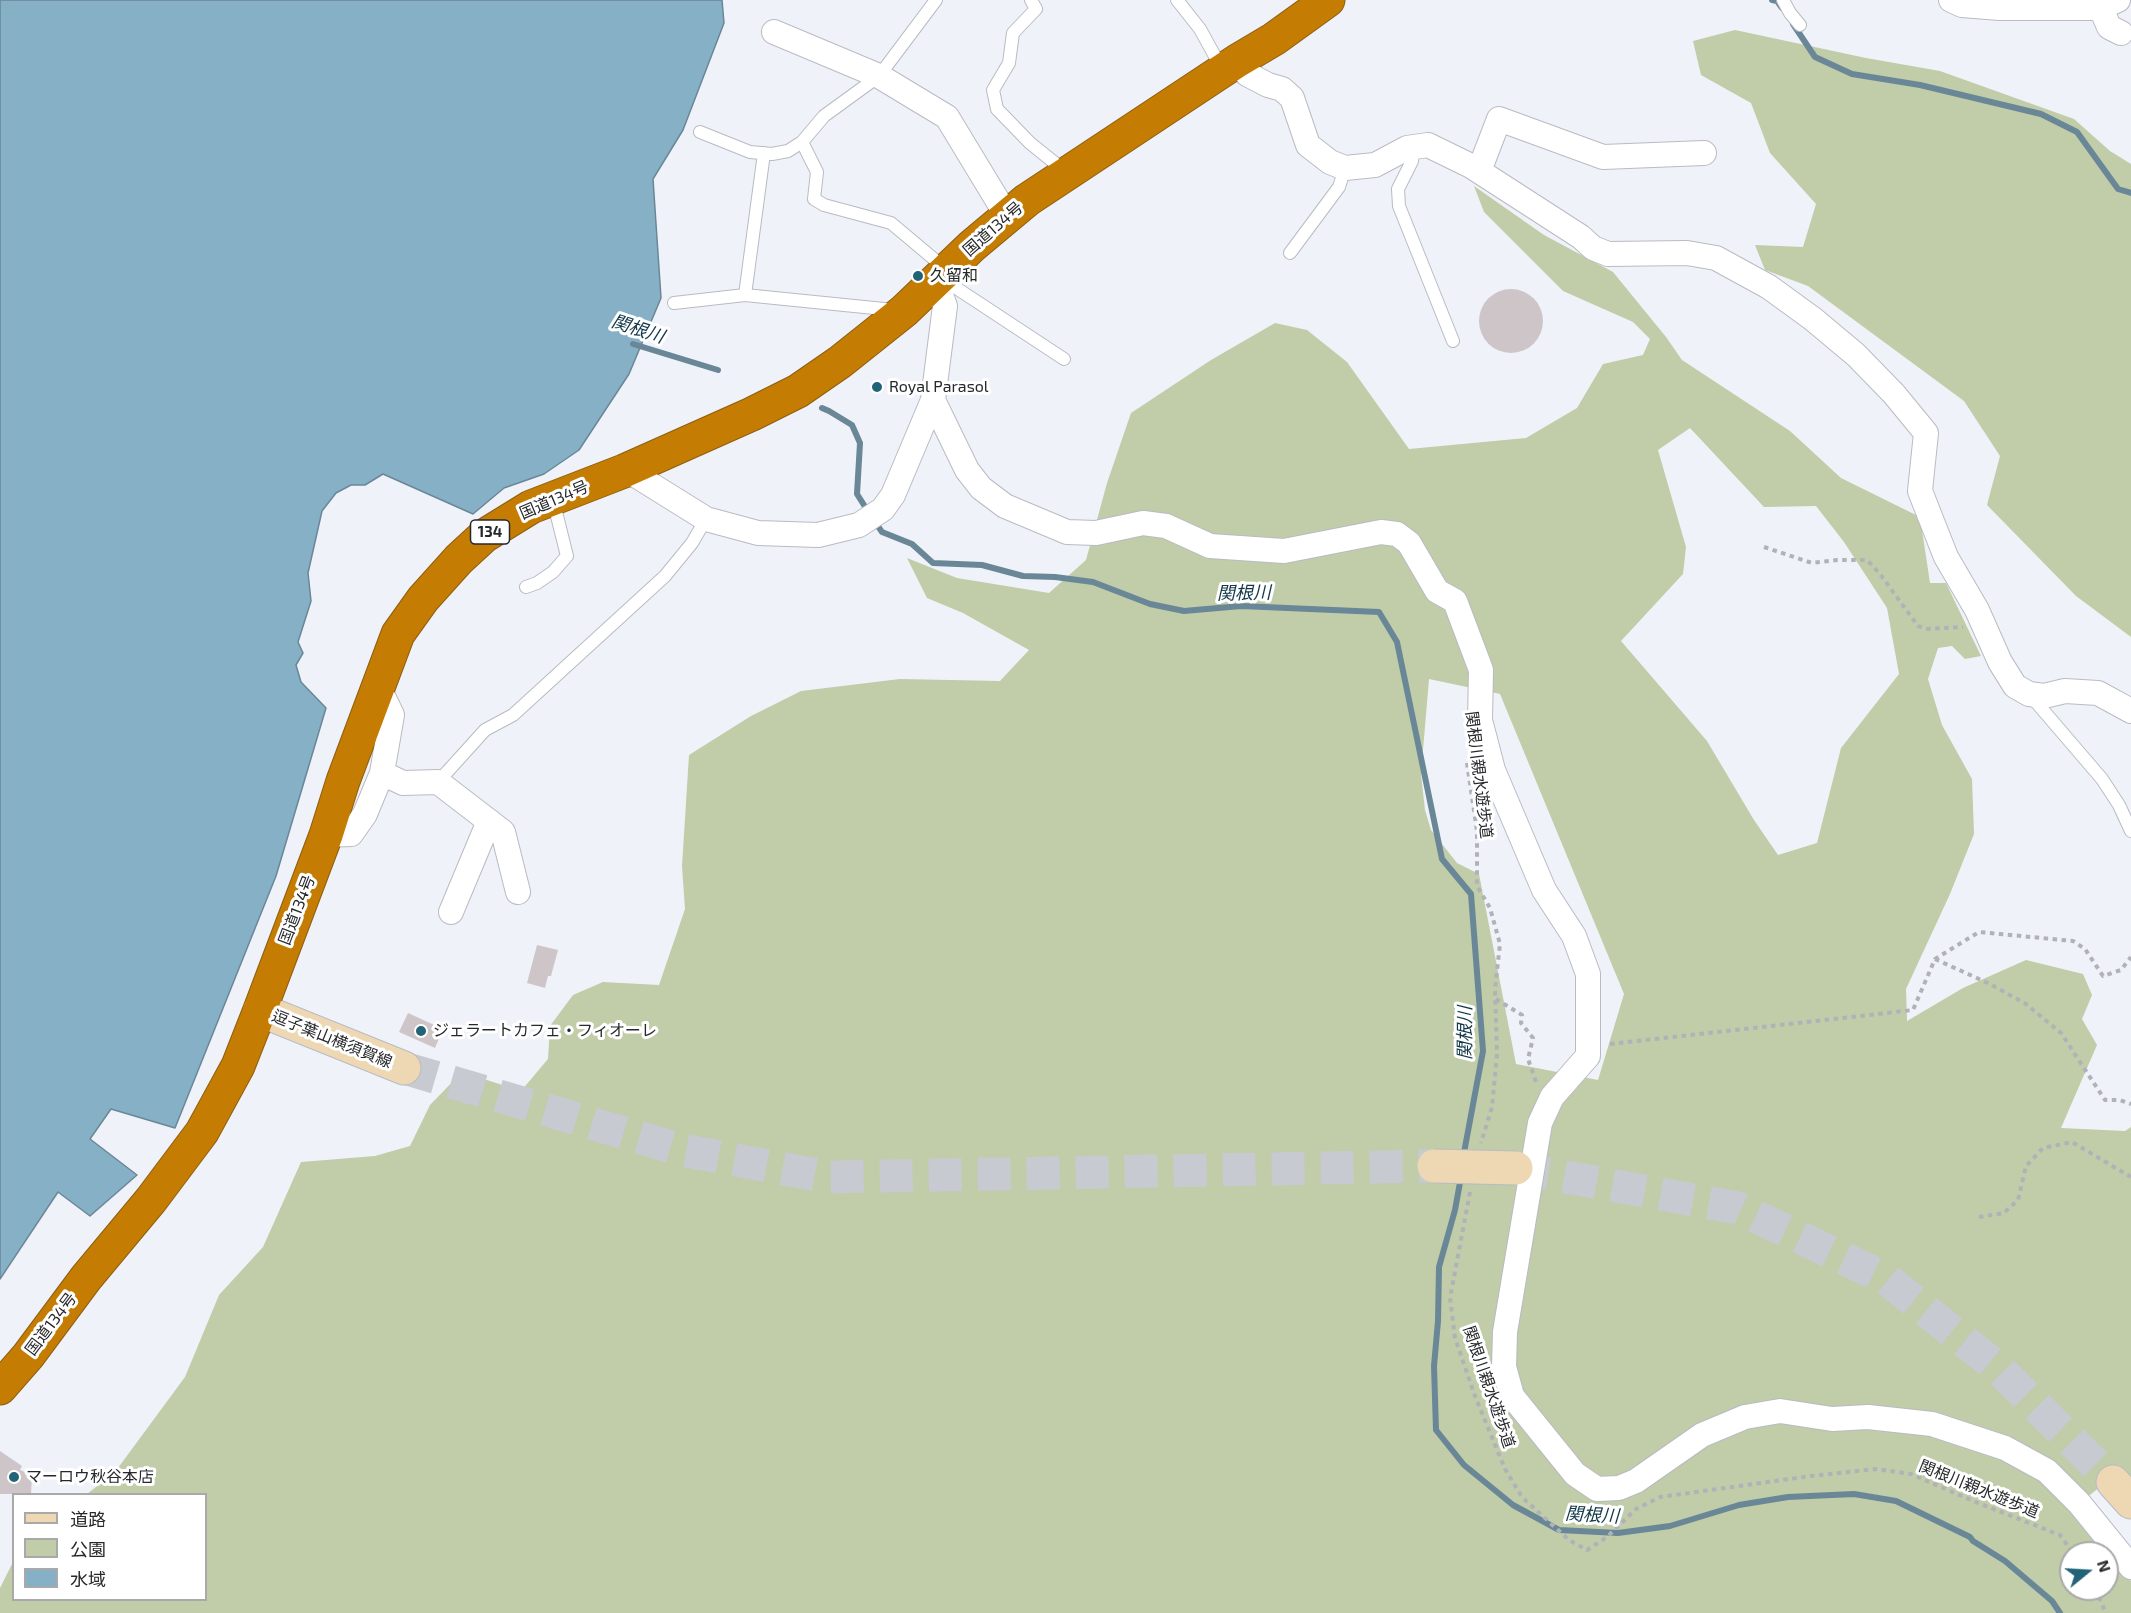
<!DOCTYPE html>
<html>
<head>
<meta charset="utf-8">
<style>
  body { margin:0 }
  #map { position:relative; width:2131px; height:1613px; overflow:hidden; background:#f0f2fa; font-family:"Exo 2","Noto Sans JP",sans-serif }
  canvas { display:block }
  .legend { position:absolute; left:12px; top:1493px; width:195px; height:108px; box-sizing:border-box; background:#fff; border:2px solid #a9a9aa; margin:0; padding:8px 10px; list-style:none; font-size:18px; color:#27282b }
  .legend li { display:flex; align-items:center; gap:12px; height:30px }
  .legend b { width:30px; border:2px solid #a9a9aa }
  .north { position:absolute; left:2059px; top:1541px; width:60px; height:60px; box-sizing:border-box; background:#fff; border:2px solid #a9a9aa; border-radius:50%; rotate:72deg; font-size:16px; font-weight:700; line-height:24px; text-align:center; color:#27282b }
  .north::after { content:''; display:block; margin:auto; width:21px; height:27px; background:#226377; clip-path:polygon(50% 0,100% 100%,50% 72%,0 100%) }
</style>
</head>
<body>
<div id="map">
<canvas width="2131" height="1613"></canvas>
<ul class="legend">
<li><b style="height:8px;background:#edd8b3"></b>道路</li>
<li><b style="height:16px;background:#c1cca8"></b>公園</li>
<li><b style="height:16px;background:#86b0c6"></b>水域</li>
</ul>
<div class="north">N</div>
</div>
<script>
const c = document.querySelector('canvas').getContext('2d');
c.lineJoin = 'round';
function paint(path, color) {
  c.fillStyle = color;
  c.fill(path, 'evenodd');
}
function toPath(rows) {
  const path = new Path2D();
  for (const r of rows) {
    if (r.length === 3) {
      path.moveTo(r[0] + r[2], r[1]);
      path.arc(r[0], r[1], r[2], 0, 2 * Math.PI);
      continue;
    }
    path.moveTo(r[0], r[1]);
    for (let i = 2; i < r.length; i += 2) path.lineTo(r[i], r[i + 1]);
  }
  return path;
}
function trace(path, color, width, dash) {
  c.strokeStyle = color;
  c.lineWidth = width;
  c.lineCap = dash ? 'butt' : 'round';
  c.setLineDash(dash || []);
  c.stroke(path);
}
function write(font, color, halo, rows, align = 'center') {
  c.font = font + ' "Exo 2","Noto Sans JP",sans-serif';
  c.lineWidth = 6;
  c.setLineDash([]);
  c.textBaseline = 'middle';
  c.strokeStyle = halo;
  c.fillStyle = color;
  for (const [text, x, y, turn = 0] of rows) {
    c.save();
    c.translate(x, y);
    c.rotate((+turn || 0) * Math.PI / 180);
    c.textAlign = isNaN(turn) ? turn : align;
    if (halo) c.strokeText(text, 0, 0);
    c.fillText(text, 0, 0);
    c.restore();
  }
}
const green = toPath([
  [1735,30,1866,58,1940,71,2074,119,2110,151,2131,164,2131,637,2076,596,1987,505,2000,456,1964,401,1808,286,1765,270,1755,245,1803,247,1816,204,1770,153,1751,103,1701,75,1693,41],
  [1474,186,1544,235,1613,272,1666,337,1682,360,1790,431,1841,478,1920,517,1930,583,1946,583,1981,656,1965,659,1952,646,1938,648,1928,679,1942,725,1972,779,1974,834,1950,894,1906,989,1907,1021,1963,988,2026,960,2083,974,2092,995,2082,1019,2097,1045,2061,1128,2125,1131,2131,1127,2131,1483,2120,1471,2071,1510,2131,1581,2131,1613,0,1613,0,1588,13,1562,14,1600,206,1600,206,1494,87,1494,115,1472,185,1377,219,1295,263,1247,301,1162,375,1156,410,1146,430,1105,462,1072,521,1091,548,1059,550,1026,573,995,603,982,659,985,685,909,682,866,689,755,751,716,801,691,900,679,1000,681,1029,650,963,613,927,598,907,558,957,578,1049,593,1086,560,1107,483,1131,413,1211,360,1275,323,1307,330,1347,362,1409,449,1526,438,1577,408,1603,364,1643,355,1650,339,1633,322,1563,291,1484,212],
  [1690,428,1764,507,1816,506,1844,542,1887,608,1899,674,1841,748,1817,843,1778,855,1754,820,1707,741,1621,641,1683,574,1686,547,1658,450],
  [1429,679,1500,694,1624,994,1598,1080,1516,1064,1479,874,1457,863,1431,830,1425,810,1421,774],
  [2071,1553,2107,1553,2107,1589,2071,1589]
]);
const water = toPath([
  [0,0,722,0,724,23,683,130,653,179,661,298,629,374,579,450,544,474,504,488,473,514,383,474,365,485,351,485,336,493,322,511,308,573,311,601,298,642,303,653,296,665,301,682,326,708,276,876,175,1128,111,1109,90,1139,137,1175,90,1216,58,1192,0,1279,0,0]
]);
const stream = toPath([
  [1772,0,1777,1,1782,8],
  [1793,24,1815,57,1852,74,1920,85,2041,114,2077,132,2118,189,2131,193],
  [633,344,718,370],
  [822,408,829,411,852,425,860,443,857,494,869,513],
  [875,522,882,532,912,544,933,563,982,565,1023,576,1055,577,1093,582,1150,604,1184,611,1241,606,1379,612,1397,642,1442,859,1471,894,1483,1051,1463,1158],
  [1461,1177,1455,1210,1439,1267,1438,1321,1434,1366,1436,1430,1464,1465,1513,1505,1559,1530,1618,1533,1670,1526,1739,1505,1788,1497,1854,1494,1896,1501,1970,1537,1973,1541,2005,1561,2052,1601,2060,1613]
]);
const building = toPath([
  [1511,321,32],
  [537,945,558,950,551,976,548,976,545,988,527,983],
  [408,1013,443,1029,435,1048,399,1032],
  [0,1451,22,1466,20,1470,32,1475,31,1494,0,1494]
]);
const secondaryTunnel = toPath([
  [404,1068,682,1150,828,1177,1434,1166],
  [1516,1168,1738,1208,1885,1278,1998,1368,2113,1482]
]);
const path = toPath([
  [1764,547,1812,563,1837,560,1867,560,1880,574,1918,626,1926,629,1963,627],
  [1467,763,1477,831,1477,886,1490,908,1500,944,1495,989,1497,1054,1492,1107,1481,1143],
  [1935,959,1990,984,2026,1004,2061,1033,2105,1100,2120,1100,2131,1104],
  [1496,999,1522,1015,1521,1023,1533,1038,1528,1059,1536,1082],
  [1610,1044,1913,1010,1935,959,1979,932,2073,941,2085,949,2103,976,2121,970,2131,957],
  [1470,1192,1450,1298,1455,1338,1475,1396,1505,1469,1522,1497,1569,1540,1587,1550,1607,1537,1636,1509,1660,1497,1811,1476,1876,1469,1911,1474,1978,1503,2060,1535,2073,1553],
  [1979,1217,2004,1213,2018,1200,2026,1166,2043,1148,2072,1142,2131,1177],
  [2095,1589,2106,1613]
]);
const lane = toPath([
  [1031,0,1036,9,1013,33,1009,63,993,90,997,109,1030,143,1066,172],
  [1177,0,1200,29,1222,69],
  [1783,0,1790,13,1800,25],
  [700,132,750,152,772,154,788,151,802,142,824,116,879,76,936,0],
  [802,142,817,172,814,199,824,205,891,223,947,270],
  [1413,147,1412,161,1398,189,1399,206,1453,341],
  [1290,253,1339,187,1345,168],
  [941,278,1064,359],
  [745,295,764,153],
  [674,303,745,295,894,310],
  [526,587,537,583,553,572,567,556,553,500],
  [2030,695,2102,779,2119,805,2131,831],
  [438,782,485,730,513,715,665,576,692,543,706,519]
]);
const street = toPath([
  [1951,0,1962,5,2000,8,2101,8,2118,0],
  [2087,2,2101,8,2109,27,2121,33],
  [774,32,879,76,947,117,1007,216],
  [1237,61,1247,74,1268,85,1282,89,1292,98,1308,145,1330,162,1345,168,1375,165,1407,148,1428,145,1471,166,1581,237,1593,248,1608,254,1687,253,1716,258,1769,287,1813,319,1856,355,1894,394,1926,433,1920,491,1946,557,1977,610,2000,662,2015,686,2029,694,2044,696,2065,691,2098,693,2131,711],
  [1479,171,1499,119,1603,157,1704,153],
  [936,281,945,306,933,400,967,470,981,488,1005,506,1067,532,1096,533,1143,523,1166,526,1210,546,1284,551,1381,532,1397,534,1409,543,1437,591,1455,601,1481,670,1480,720,1493,770,1544,890,1574,936,1588,974,1588,1056,1552,1097,1540,1123,1505,1332,1504,1367,1512,1396,1575,1474,1597,1489,1619,1488,1636,1481,1702,1435,1745,1417,1780,1411,1832,1419,1868,1417,1932,1424,2005,1448,2047,1471,2079,1503,2131,1567],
  [624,471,637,476,706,519,758,533,818,535,859,525,883,509,893,495,933,400],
  [382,773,403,783,438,782,503,832,518,892],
  [326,835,351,834,365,814,382,773,392,715,378,686],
  [451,912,489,821]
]);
const secondary = toPath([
  [260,1010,404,1068],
  [2113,1482,2131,1502]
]);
const highway = toPath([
  [0,1388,28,1356,86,1278,151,1200,202,1132,238,1066,260,1010,326,835,343,781,398,634,423,599,459,559,484,536,531,507,624,471,752,414,798,391,840,362,904,311,972,246,1027,200,1237,61,1274,39,1328,0]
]);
const secondaryBridge = toPath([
  [1434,1166,1516,1168]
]);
const markers = [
  [918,276,6,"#226377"],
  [877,387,6,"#226377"],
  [421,1031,6,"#226377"],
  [14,1477,6,"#226377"]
];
const shields = [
  [490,532,39]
];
const shieldNames = [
  ["134",490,532]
];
const streetNames = [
  ["国道134号",993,229,-41],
  ["国道134号",554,500,-23],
  ["関根川親水遊歩道",1479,775,83],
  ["国道134号",297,910,-69],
  ["逗子葉山横須賀線",332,1039,22],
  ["国道134号",51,1324,-53],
  ["関根川親水遊歩道",1489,1387,71],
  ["関根川親水遊歩道",1979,1489,22]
];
const poiNames = [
  ["久留和",930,276],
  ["Royal Parasol",889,387],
  ["ジェラートカフェ・フィオーレ",433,1031],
  ["マーロウ秋谷本店",26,1477]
];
const waterNames = [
  ["関根川",638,329,18],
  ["関根川",1244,593,-1],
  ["関根川",1465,1033,-90],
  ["関根川",1592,1515,3]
];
paint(green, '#c1cca8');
paint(water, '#86b0c6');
trace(water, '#6a8798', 1.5);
trace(stream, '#6a8798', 6);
paint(building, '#cec5c9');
trace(secondaryTunnel, '#c8cad1', 33, [33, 16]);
trace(lane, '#b9bbc3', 14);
trace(street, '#b9bbc3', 26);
trace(secondary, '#b9bbc3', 35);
trace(highway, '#8d5f10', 35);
trace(path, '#b0b2b8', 4, [4.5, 4.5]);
trace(lane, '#fff', 12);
trace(street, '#fff', 24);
trace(secondary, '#edd8b3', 33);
trace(highway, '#c47c02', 33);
trace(secondaryBridge, '#b9bbc3', 35, []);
trace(secondaryBridge, '#edd8b3', 33);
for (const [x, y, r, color] of markers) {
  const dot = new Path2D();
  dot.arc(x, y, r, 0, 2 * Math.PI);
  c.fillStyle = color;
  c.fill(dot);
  trace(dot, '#fff', 2);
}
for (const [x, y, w] of shields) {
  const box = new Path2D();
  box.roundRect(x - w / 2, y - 12, w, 24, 4.5);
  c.fillStyle = '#fff';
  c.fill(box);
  trace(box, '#27282b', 1.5);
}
write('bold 15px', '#27282b', null, shieldNames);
write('16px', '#27282b', '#fff', streetNames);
write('16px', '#27282b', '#fff', poiNames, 'left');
write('italic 18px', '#123748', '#fff', waterNames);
</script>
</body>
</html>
